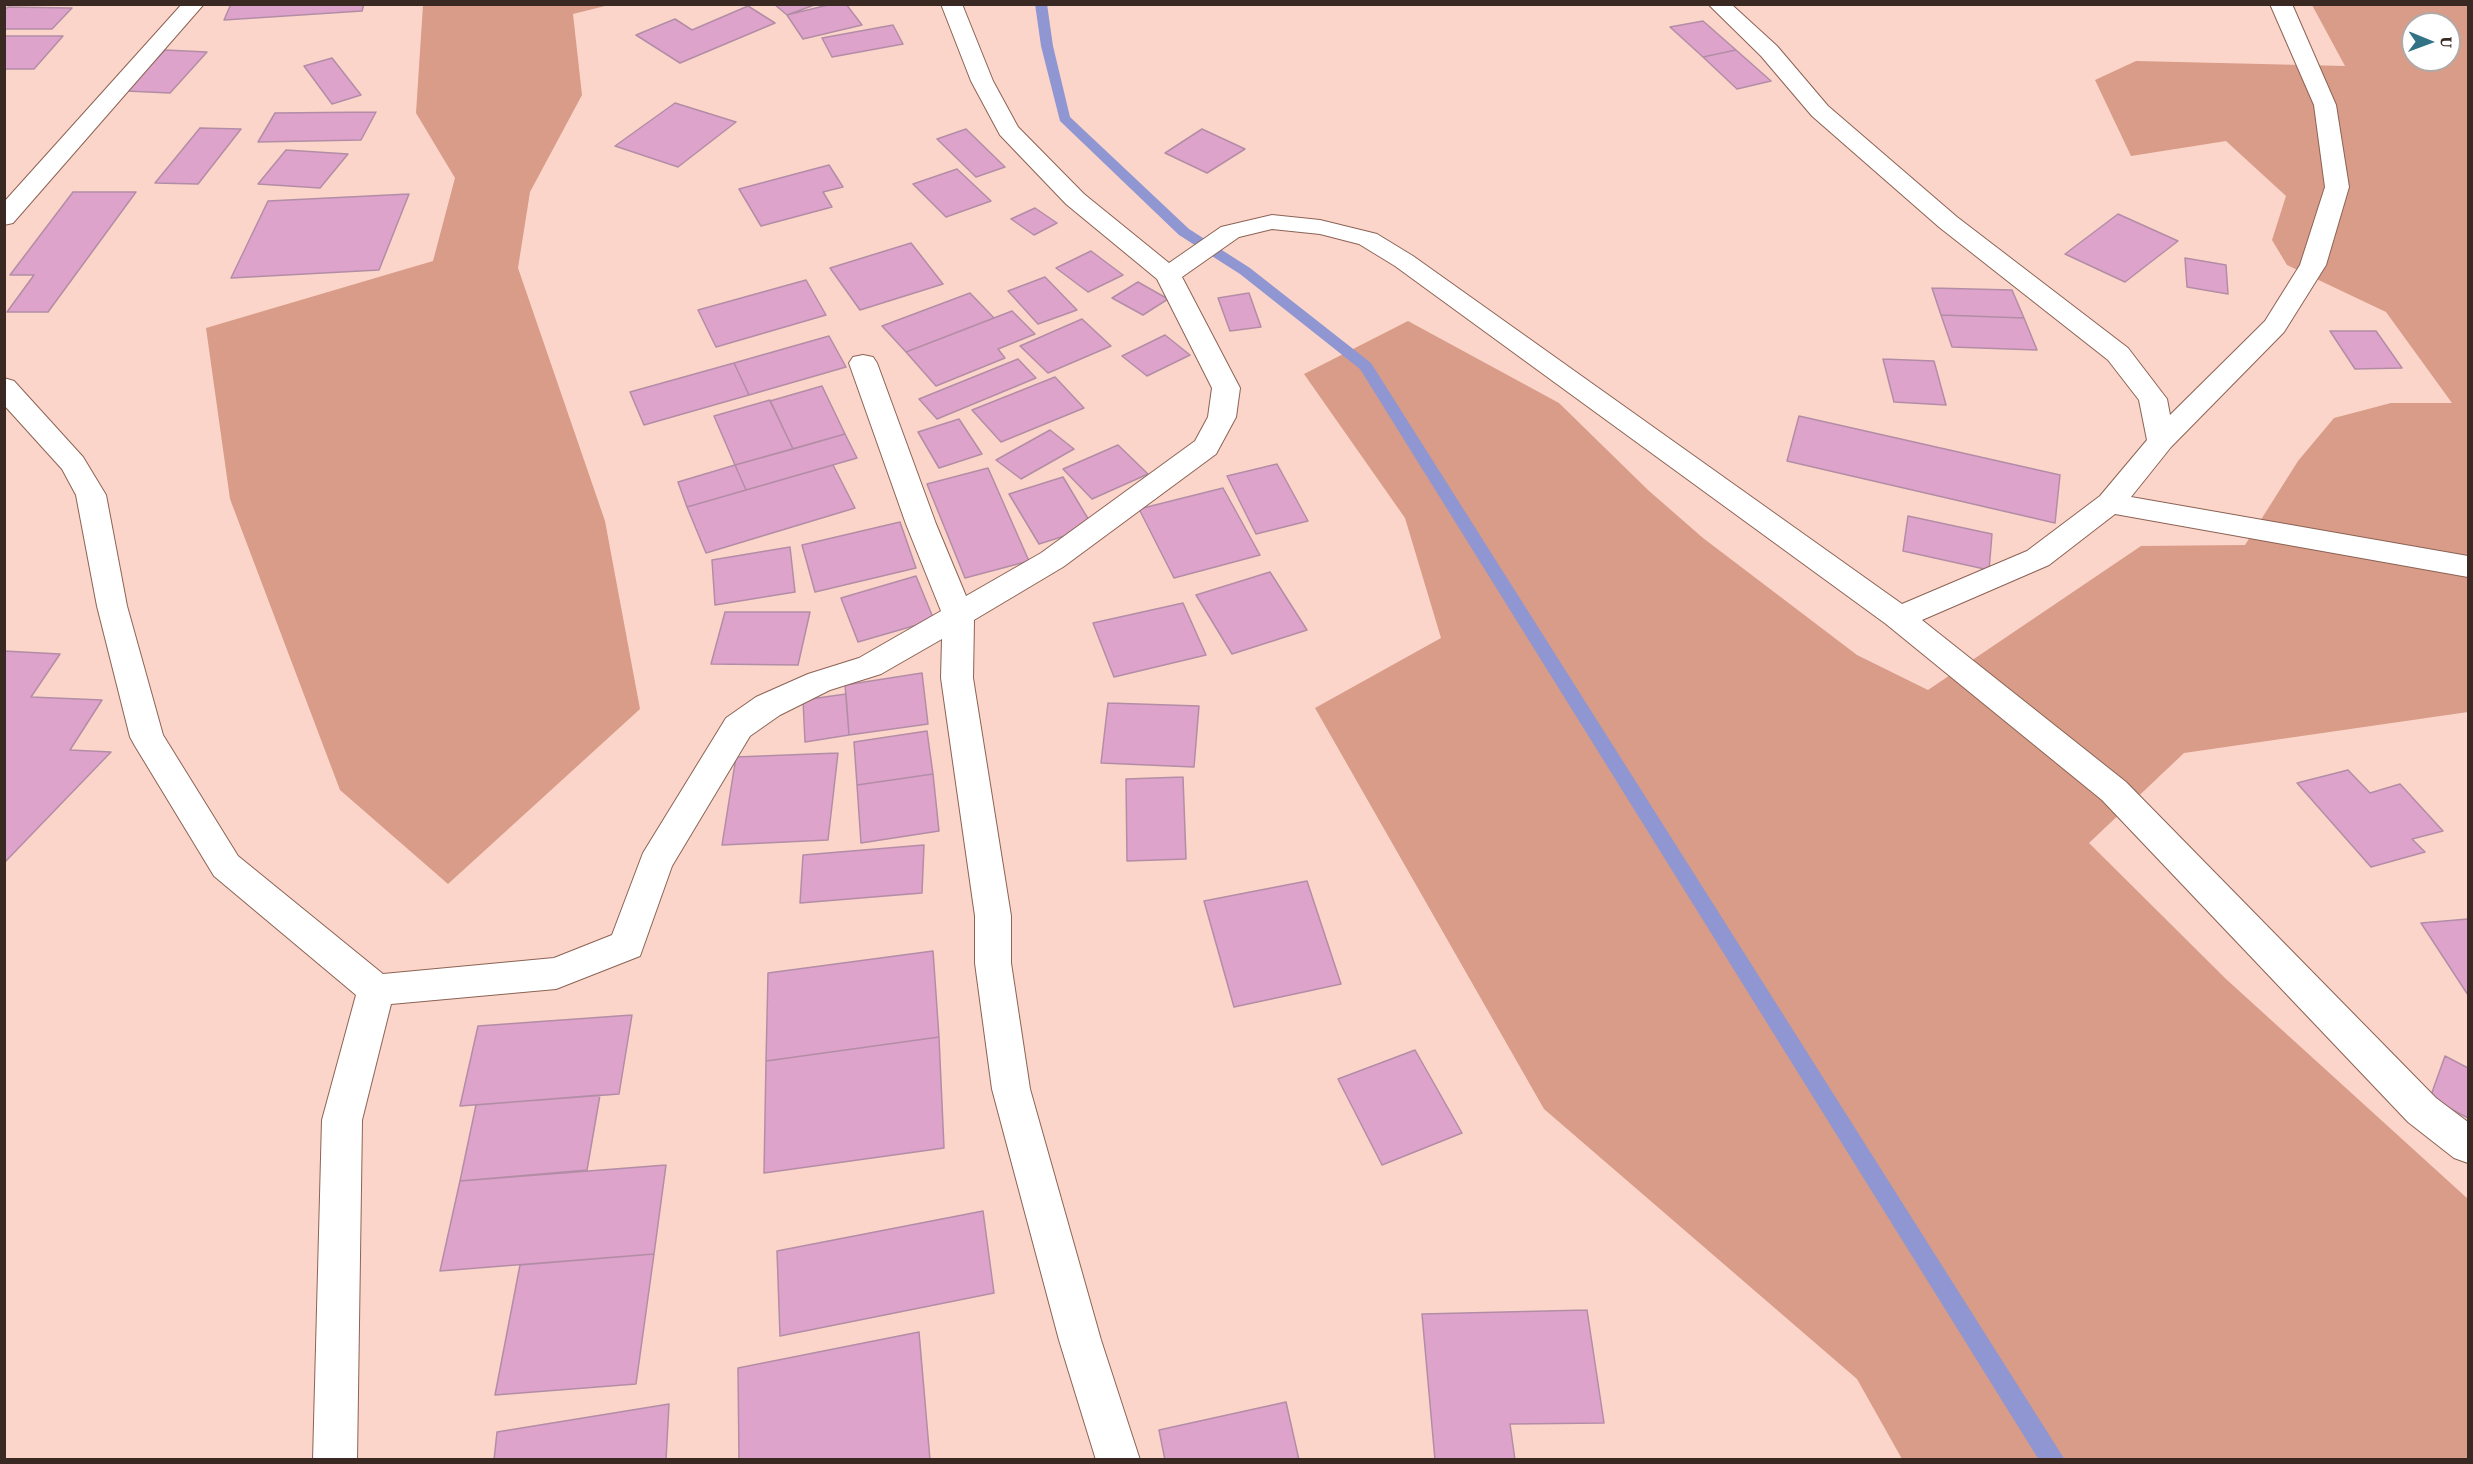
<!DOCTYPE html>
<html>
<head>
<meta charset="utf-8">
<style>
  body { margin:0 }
  #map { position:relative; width:2473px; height:1464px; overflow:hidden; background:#fbd5c9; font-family:"Source Serif 4",serif }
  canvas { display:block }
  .frame { position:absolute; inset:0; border:6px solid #3a2822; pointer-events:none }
  .north { position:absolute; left:2401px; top:12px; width:60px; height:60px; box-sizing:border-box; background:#fff; border:2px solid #b0a9a7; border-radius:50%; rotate:91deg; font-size:16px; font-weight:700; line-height:24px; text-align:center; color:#3a2822 }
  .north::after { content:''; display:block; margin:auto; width:21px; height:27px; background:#327386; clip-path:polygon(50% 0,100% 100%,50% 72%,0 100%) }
</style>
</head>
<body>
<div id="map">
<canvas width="2473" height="1464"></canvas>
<div class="frame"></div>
<div class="north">U</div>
</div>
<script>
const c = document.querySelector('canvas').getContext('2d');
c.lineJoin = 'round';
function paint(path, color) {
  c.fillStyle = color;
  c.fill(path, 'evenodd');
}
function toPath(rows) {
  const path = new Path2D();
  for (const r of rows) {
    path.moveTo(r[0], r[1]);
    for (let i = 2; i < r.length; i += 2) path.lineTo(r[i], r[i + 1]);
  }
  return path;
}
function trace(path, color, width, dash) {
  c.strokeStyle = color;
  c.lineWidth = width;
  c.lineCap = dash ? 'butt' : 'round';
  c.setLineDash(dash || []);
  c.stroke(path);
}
const green = toPath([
  [423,5,609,5,573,14,582,95,530,192,518,268,605,521,640,709,448,884,340,790,230,499,206,328,433,261,455,178,416,113],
  [2312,5,2468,5,2468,712,2184,753,2089,843,2226,979,2468,1199,2468,1459,1902,1459,1857,1379,1544,1109,1315,708,1441,638,1405,518,1304,374,1408,321,1559,403,1648,490,1703,538,1857,655,1928,690,2141,546,2245,545,2298,461,2334,418,2391,403,2452,403,2386,312,2287,265,2272,240,2286,196,2226,141,2131,156,2095,80,2136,61,2345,66],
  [2413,24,2449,24,2449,60,2413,60]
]);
const stream = toPath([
  [1035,4,1047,4,1053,46,1070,117,1189,229,1250,268,1371,363,2065,1460,2039,1460,1360,369,1240,274,1179,235,1060,121,1041,46,1035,4]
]);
const building = toPath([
  [231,4,364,4,362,11,224,20,231,4],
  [774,4,817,4,787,15,774,4],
  [832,4,846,4,862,25,803,39,787,15,832,4],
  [748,6,775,23,680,63,636,35,675,19,692,30,748,6],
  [8,7,72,8,52,29,4,29,4,10,8,7],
  [1703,21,1736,50,1703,57,1670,27,1703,21],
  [893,25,903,44,832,57,822,38,893,25],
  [4,36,63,36,34,69,4,69,4,36],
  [165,50,207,52,170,93,126,91,165,50],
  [1736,50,1771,81,1737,89,1703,57,1736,50],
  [332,58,361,95,332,104,304,66,332,58],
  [675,103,736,122,678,167,615,146,675,103],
  [376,112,361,140,258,142,275,113,376,112],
  [200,128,241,129,198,184,155,183,200,128],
  [966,129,1005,167,976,177,937,139,966,129],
  [1202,129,1245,149,1207,173,1165,153,1202,129],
  [286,150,348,154,320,188,258,184,286,150],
  [829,165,843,187,823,192,832,207,761,226,739,189,829,165],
  [957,169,991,201,946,217,913,184,957,169],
  [73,192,136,192,48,312,7,312,34,275,10,275,73,192],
  [409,194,379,270,231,278,268,201,409,194],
  [1035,208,1057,223,1034,235,1011,219,1035,208],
  [2118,214,2178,241,2125,282,2065,254,2118,214],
  [911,243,943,284,860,310,830,268,911,243],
  [1091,251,1123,275,1088,292,1056,268,1091,251],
  [2185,258,2226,265,2228,294,2187,287,2185,258],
  [1045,277,1077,310,1038,324,1008,291,1045,277],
  [806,280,826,315,716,347,698,310,806,280],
  [1138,282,1168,299,1143,315,1112,298,1138,282],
  [1932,288,2012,290,2024,318,1941,315,1932,288],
  [970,293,994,318,906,352,882,326,970,293],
  [1249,293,1261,327,1230,331,1218,298,1249,293],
  [1012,311,1035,334,998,349,1005,358,936,386,906,352,1012,311],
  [1941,315,2024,318,2037,350,1952,347,1941,315],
  [1082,319,1111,346,1048,373,1020,346,1082,319],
  [2330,331,2376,331,2402,368,2355,369,2330,331],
  [1165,335,1190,355,1147,376,1122,356,1165,335],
  [829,336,846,367,749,395,734,363,829,336],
  [1018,359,1036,378,937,419,919,399,1018,359],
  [1883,359,1934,361,1946,405,1894,402,1883,359],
  [734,363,749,395,644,425,630,392,734,363],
  [1055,377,1084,408,1001,442,972,410,1055,377],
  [822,386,845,434,793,449,770,401,822,386],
  [770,400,793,449,735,465,714,416,770,400],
  [1799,416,2060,475,2055,523,1787,461,1799,416],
  [959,419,982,454,939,468,918,432,959,419],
  [1050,430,1074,449,1021,479,996,460,1050,430],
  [845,434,857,458,746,490,735,465,845,434],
  [1118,445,1148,474,1092,499,1063,469,1118,445],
  [1277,464,1308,521,1256,534,1227,476,1277,464],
  [735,465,746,490,687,507,678,482,735,465],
  [833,465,855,508,706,553,687,507,833,465],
  [988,468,1029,561,965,578,927,484,988,468],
  [1063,477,1093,527,1039,544,1009,494,1063,477],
  [1223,488,1260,555,1174,578,1139,509,1223,488],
  [1908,516,1992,534,1989,570,1903,551,1908,516],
  [900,522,916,568,815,592,802,545,900,522],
  [790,547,795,592,715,605,712,560,790,547],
  [1270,572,1307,630,1232,654,1196,595,1270,572],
  [916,576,934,620,858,642,841,598,916,576],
  [1183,603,1206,655,1114,677,1093,623,1183,603],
  [725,612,810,612,798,665,711,664,725,612],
  [4,651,60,654,31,697,102,700,70,750,111,752,4,863,4,651],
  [922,673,928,724,849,735,845,685,922,673],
  [846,694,849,735,805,742,803,700,846,694],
  [1108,703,1199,706,1194,767,1101,763,1108,703],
  [927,731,933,774,857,785,854,742,927,731],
  [838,753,828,840,722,845,736,757,838,753],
  [2348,770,2370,793,2400,784,2443,831,2412,839,2425,852,2371,867,2297,783,2348,770],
  [933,774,939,831,861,843,857,785,933,774],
  [1183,777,1186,859,1127,861,1126,779,1183,777],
  [924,845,922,893,800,903,803,855,924,845],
  [1307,881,1341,984,1234,1007,1204,901,1307,881],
  [2468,919,2468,995,2421,923,2468,919],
  [933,951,939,1037,766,1061,768,973,933,951],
  [632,1015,619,1094,460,1106,478,1026,632,1015],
  [939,1037,944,1148,764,1173,766,1061,939,1037],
  [1415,1050,1462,1133,1382,1165,1338,1079,1415,1050],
  [2445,1056,2468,1068,2468,1118,2430,1098,2445,1056],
  [600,1095,587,1170,460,1181,476,1105,600,1095],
  [666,1165,654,1254,440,1271,460,1181,666,1165],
  [983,1211,994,1293,780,1336,777,1251,983,1211],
  [654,1254,636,1384,495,1395,520,1265,654,1254],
  [1587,1310,1604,1423,1510,1424,1515,1460,1435,1460,1422,1314,1587,1310],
  [919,1332,930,1460,739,1460,738,1368,919,1332],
  [1286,1402,1299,1460,1165,1460,1159,1430,1286,1402],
  [669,1404,666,1460,494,1460,497,1432,669,1404]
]);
const minor = toPath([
  [182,4,204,4,13,223,4,225,4,202,182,4],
  [941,4,962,4,993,81,1018,127,1084,194,1169,263,1221,227,1272,215,1320,220,1377,234,1413,256,1902,604,2027,551,2100,496,2147,440,2139,400,2108,360,1939,227,1812,116,1761,56,1708,4,1731,4,1777,46,1828,106,1957,217,2128,348,2167,399,2170,415,2265,321,2300,265,2325,187,2314,105,2270,4,2292,4,2336,105,2349,187,2326,265,2284,332,2171,447,2131,497,2468,556,2468,577,2115,514,2049,565,1922,620,2126,782,2436,1098,2468,1122,2468,1163,2454,1158,2408,1122,2102,800,1886,624,1395,266,1359,244,1320,234,1272,229,1239,237,1182,277,1240,388,1236,417,1216,454,1063,567,974,620,973,678,1011,916,1011,963,1030,1089,1101,1340,1140,1460,1096,1460,1059,1340,992,1089,975,963,975,916,941,678,942,639,881,674,830,690,780,715,750,736,672,866,640,956,556,989,391,1004,362,1120,357,1460,313,1460,322,1120,356,995,214,876,135,746,130,737,97,606,76,495,62,469,4,405,4,378,14,381,83,457,106,495,127,606,163,735,238,856,383,974,554,958,612,935,643,853,726,718,756,697,808,674,859,658,941,611,906,524,849,363,853,357,863,355,873,357,877,363,936,524,966,596,1041,553,1195,441,1208,417,1212,388,1157,279,1066,204,1000,135,971,81,941,4]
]);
paint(green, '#d89c88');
paint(stream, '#8f96d1');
paint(building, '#dea3cb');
trace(building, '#b38da6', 1.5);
trace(minor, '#8c6355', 2);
paint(minor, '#fff');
</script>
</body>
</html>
